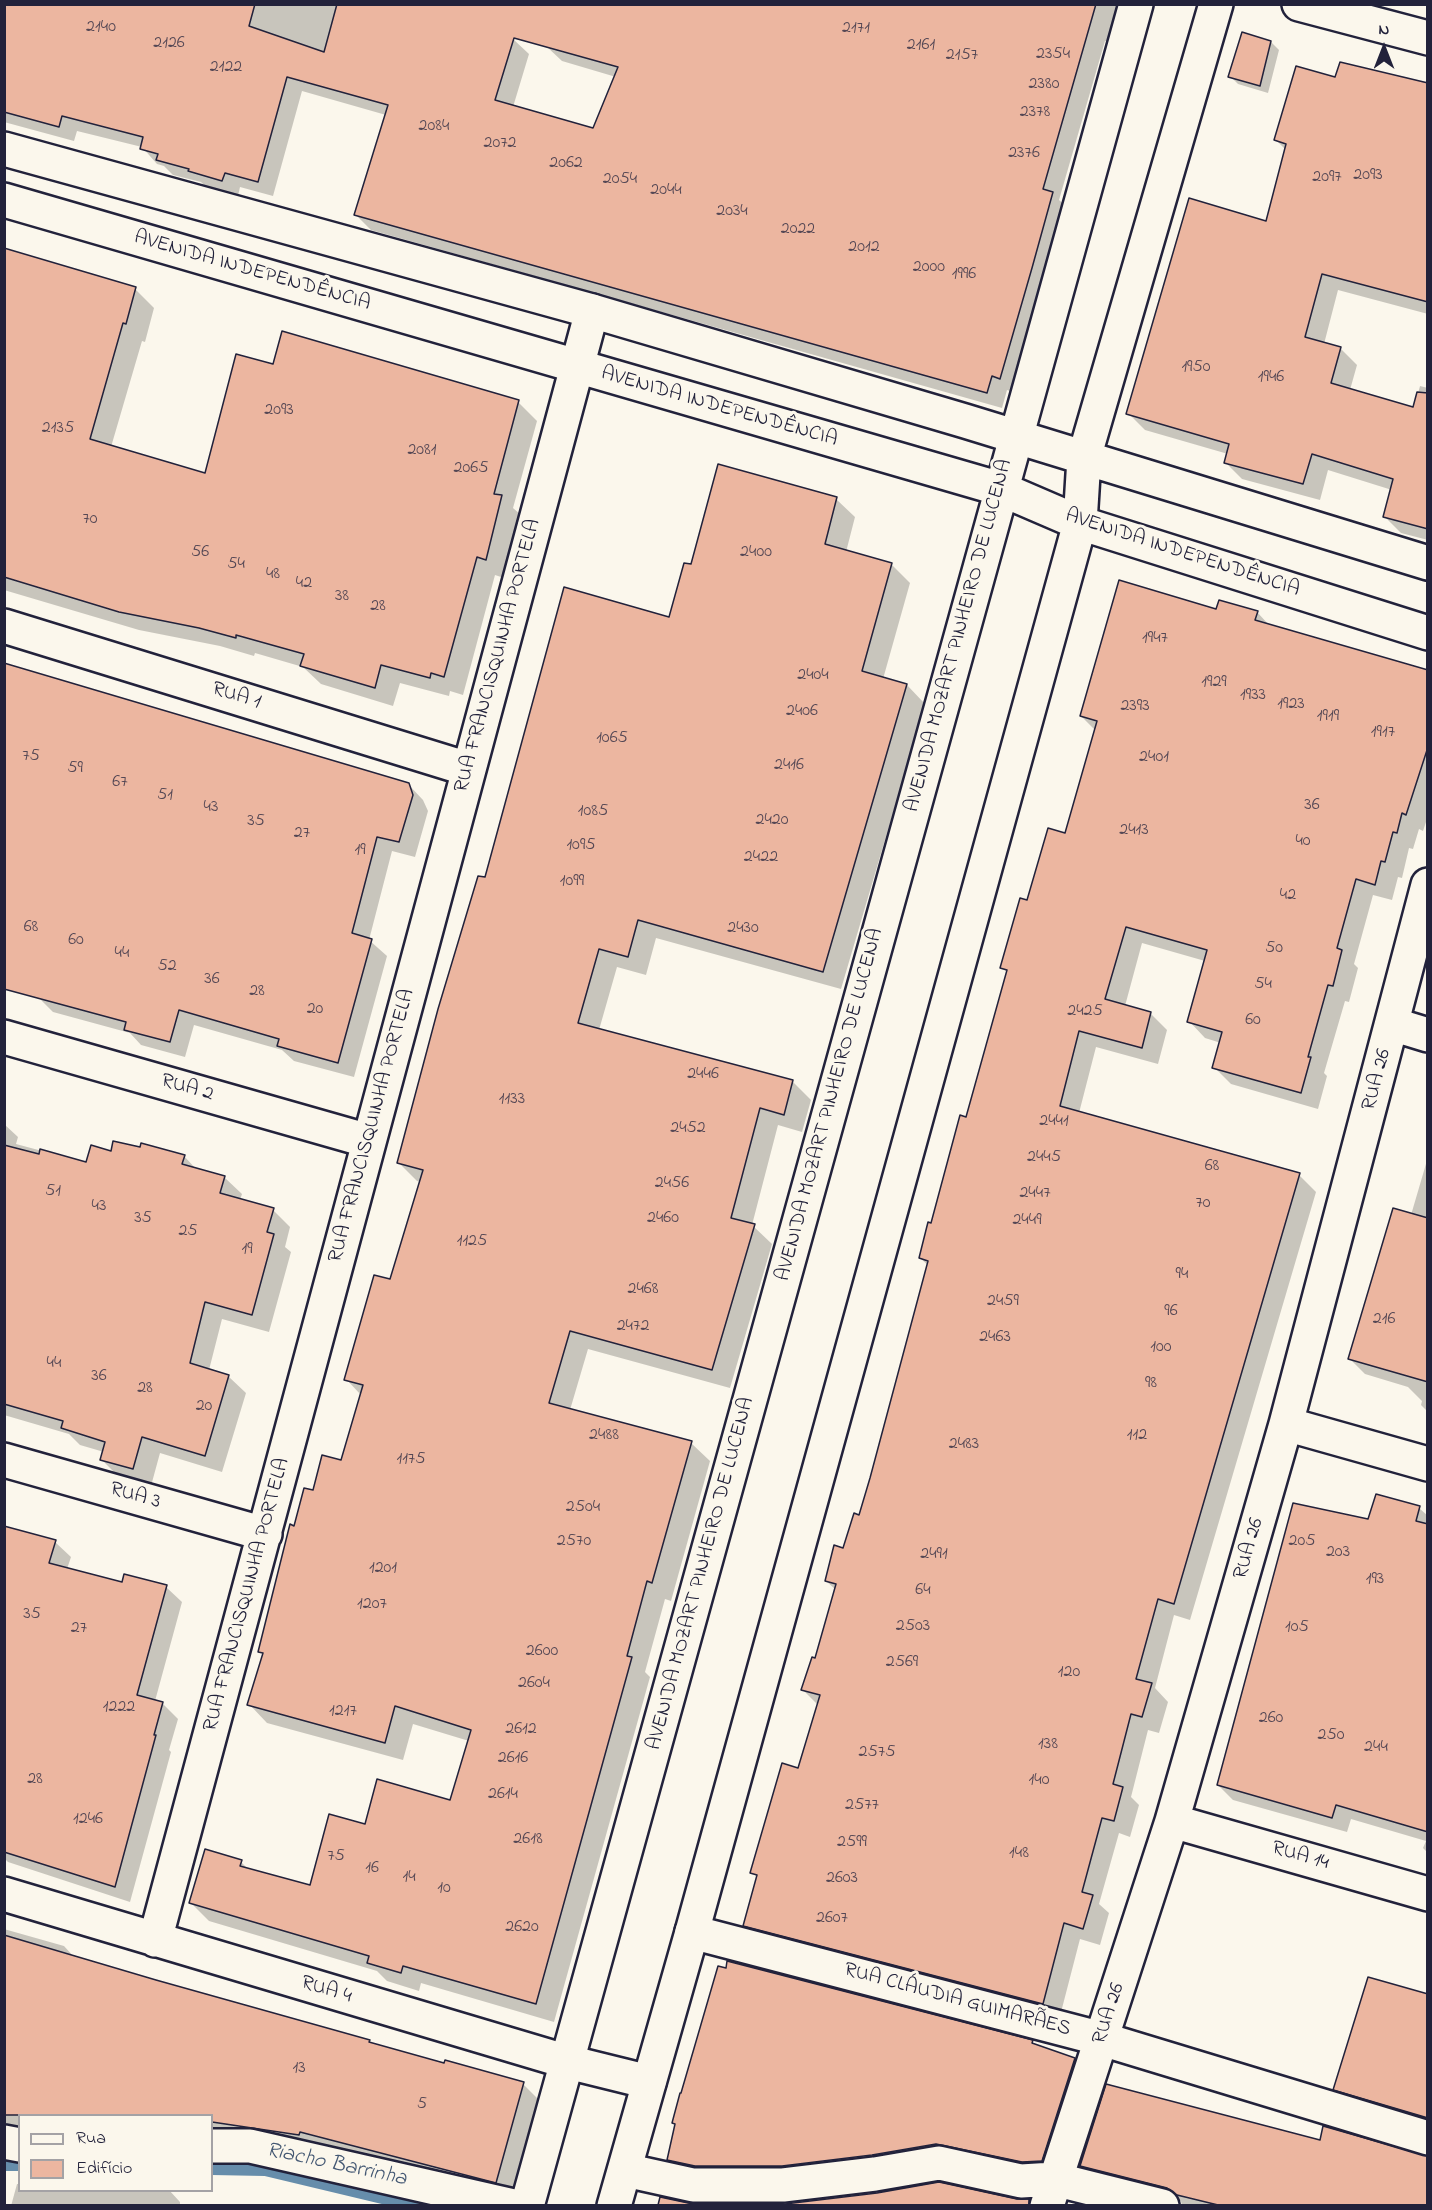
<!DOCTYPE html>
<html>
<head>
<meta charset="utf-8">
<style>
  body { margin:0 }
  #map { position:relative; width:1432px; height:2210px; overflow:hidden; background:#fbf7ec; font-family:"Indie Flower",sans-serif }
  canvas { display:block }
  .frame { position:absolute; inset:0; border:6px solid #22223b; pointer-events:none }
  .legend { position:absolute; left:18px; top:2114px; width:195px; height:78px; box-sizing:border-box; background:#fbf7ec; border:2px solid #a4a2a5; margin:0; padding:8px 10px; list-style:none; font-size:18px; color:#22223b }
  .legend li { display:flex; align-items:center; gap:12px; height:30px }
  .legend b { width:30px; border:2px solid #a4a2a5 }
  .north { position:absolute; left:1354px; top:18px; width:60px; height:60px; -webkit-text-stroke:4px #fbf7ec; paint-order:stroke; rotate:0deg; font-size:16px; font-weight:700; line-height:24px; text-align:center; color:#22223b }
  .north::after { content:''; display:block; margin:auto; width:21px; height:27px; background:#22223b; clip-path:polygon(50% 0,100% 100%,50% 72%,0 100%) }
</style>
</head>
<body>
<div id="map">
<canvas width="1432" height="2210"></canvas>
<div class="frame"></div>
<ul class="legend">
<li><b style="height:8px;background:#fbf7ec"></b>Rua</li>
<li><b style="height:16px;background:#ecb6a0"></b>Edifício</li>
</ul>
<div class="north">N</div>
</div>
<script>
const c = document.querySelector('canvas').getContext('2d');
c.lineJoin = 'round';
function paint(path, color) {
  c.fillStyle = color;
  c.fill(path, 'evenodd');
}
function toPath(rows) {
  const path = new Path2D();
  for (const r of rows) {
    path.moveTo(r[0], r[1]);
    for (let i = 2; i < r.length; i += 2) path.lineTo(r[i], r[i + 1]);
  }
  return path;
}
function trace(path, color, width, dash) {
  c.strokeStyle = color;
  c.lineWidth = width;
  c.lineCap = dash ? 'butt' : 'round';
  c.setLineDash(dash || []);
  c.stroke(path);
}
function write(font, color, halo, rows, align = 'center') {
  c.font = font + ' "Indie Flower",sans-serif';
  c.lineWidth = 6;
  c.setLineDash([]);
  c.textBaseline = 'middle';
  c.strokeStyle = halo;
  c.fillStyle = color;
  for (const [text, x, y, turn = 0] of rows) {
    c.save();
    c.translate(x, y);
    c.rotate((+turn || 0) * Math.PI / 180);
    c.textAlign = isNaN(turn) ? turn : align;
    if (halo) c.strokeText(text, 0, 0);
    c.fillText(text, 0, 0);
    c.restore();
  }
}
const shadow = toPath([
  [4,4,506,4,513,39,529,54,513,107,594,130,616,77,562,61,546,46,560,4,1122,4,1115,44,1105,41,1059,200,1068,208,1016,393,1007,390,1002,408,371,230,356,215,386,115,302,91,273,196,240,187,238,196,205,186,201,182,173,175,164,166,157,164,142,147,77,131,74,141,4,122],
  [1271,42,1279,50,1268,93,1238,84,1230,76],
  [1336,79,1428,86,1428,314,1338,290,1324,344,1340,348,1357,365,1350,390,1414,408,1420,386,1428,388,1428,540,1401,533,1385,517,1392,490,1328,470,1320,500,1242,479,1225,462,1228,454,1145,430,1128,413,1267,223,1286,150,1275,139],
  [4,250,135,289,154,308,145,342,142,341,111,447,206,475,274,366,518,402,537,421,513,508,521,515,504,578,495,575,463,695,450,691,449,696,400,683,393,706,321,684,303,667,255,653,254,656,220,646,139,630,4,590],
  [836,499,855,517,846,552,891,564,910,583,883,679,907,685,925,704,841,989,656,938,646,975,617,967,599,1030,793,1082,811,1100,802,1132,778,1125,752,1225,772,1244,730,1388,588,1349,570,1410,691,1443,710,1461,671,1601,665,1599,645,1672,650,1677,554,2022,421,1983,419,1991,387,1981,377,1971,209,1921,191,1903,241,1862,249,1870,311,1887,366,1826,451,1802,469,1741,413,1724,403,1760,267,1723,249,1704,264,1655,260,1652,295,1528,314,1491,342,1462,361,1395,346,1379,391,1281,421,1182,417,1181,398,1162,486,879,670,619,692,566],
  [1217,610,1257,612,1270,626,1428,671,1428,816,1423,831,1419,829,1413,849,1409,848,1402,878,1398,877,1392,900,1373,895,1354,964,1358,968,1349,1002,1345,1001,1324,1073,1327,1076,1318,1109,1231,1084,1214,1067,1221,1043,1205,1038,1189,1021,1205,961,1142,943,1125,1006,1150,1013,1167,1030,1158,1064,1096,1047,1079,1113,1299,1175,1316,1192,1190,1620,1174,1615,1155,1688,1168,1702,1159,1733,1148,1730,1131,1797,1139,1805,1130,1837,1119,1833,1099,1904,1109,1913,1100,1945,1080,1939,1059,2020,761,1942,744,1925,758,1878,752,1872,799,1770,819,1706,803,1690,816,1660,836,1590,826,1581,844,1550,860,1516,929,1266,920,1258,967,1119,1008,973,1002,968,1028,901,1066,835,1096,731,1081,716],
  [408,784,423,800,428,811,415,857,392,851,369,940,387,956,354,1077,294,1061,282,1050,194,1025,185,1057,141,1045,130,1033,53,1012,38,997],
  [4,1124,18,1137,16,1144,87,1163,112,1153,184,1156,197,1170,224,1177,242,1194,240,1200,273,1210,290,1227,285,1247,291,1252,269,1332,222,1319,209,1370,228,1376,246,1393,222,1472,160,1453,151,1486,119,1477,102,1460,104,1452,80,1445,69,1434,4,1415],
  [1428,1157,1428,1412,1421,1405,1422,1401,1408,1387,1365,1374,1350,1359,1411,1215],
  [1419,1508,1428,1516,1428,1853,1423,1848,1426,1841,1351,1819,1347,1832,1233,1800,1218,1785,1369,1521],
  [4,1527,55,1542,71,1557,67,1569,123,1584,166,1587,182,1602,155,1701,162,1703,178,1719,169,1750,171,1752,130,1902,8,1862,4,1858],
  [4,1929,64,1946,75,1958,369,2042,372,2045,523,2084,538,2099,511,2197,212,2135,212,2116,20,2116,20,2128,4,2127],
  [1428,1996,1428,2127,1349,2103,1335,2089],
  [1032,2042,1037,2046,1075,2059,1087,2071,1054,2173,885,2167,681,2172,669,2160,676,2125,674,2123],
  [1321,2142,1428,2157,1428,2206,1182,2206,1181,2201,1095,2180,1081,2166],
  [17,2184,20,2184,20,2190,169,2190,180,2202,180,2206,11,2206],
  [878,2194,1029,2201,1034,2206,659,2206,661,2199,693,2205,783,2205]
]);
const stream = toPath([
  [4,2165,20,2165],
  [212,2169,265,2170,416,2206]
]);
const building = toPath([
  [4,4,255,4,249,26,324,52,337,4,1096,4,1043,189,1053,192,1032,268,1000,379,992,376,987,393,354,215,388,105,287,77,258,182,225,173,222,181,188,171,189,169,156,160,158,154,140,149,143,137,62,116,59,127,4,112,4,4],
  [514,38,618,67,593,128,495,100,514,38],
  [1242,32,1271,41,1260,86,1228,77,1242,32],
  [1340,62,1428,83,1428,302,1322,274,1305,337,1341,347,1331,383,1413,407,1417,392,1428,393,1428,529,1383,517,1393,479,1312,454,1303,484,1224,463,1229,444,1126,414,1189,198,1266,221,1286,144,1274,140,1296,66,1335,77,1340,62],
  [4,248,136,287,126,324,123,323,90,439,205,473,236,354,273,364,282,331,519,400,494,494,502,495,486,560,477,557,444,677,431,673,430,678,381,665,375,688,300,666,304,654,236,635,236,638,199,628,119,612,4,577,4,248],
  [718,464,837,497,825,544,892,563,862,671,907,684,823,972,638,920,628,957,599,949,578,1023,793,1080,784,1115,760,1108,731,1218,755,1224,712,1370,570,1331,549,1403,692,1441,652,1583,647,1581,627,1656,632,1657,536,2004,403,1966,401,1973,367,1963,369,1956,189,1903,205,1849,242,1860,240,1866,310,1885,329,1814,365,1824,377,1779,450,1800,471,1730,395,1706,385,1743,247,1705,263,1653,258,1652,290,1524,294,1526,304,1488,313,1490,322,1455,341,1460,363,1385,344,1380,374,1275,390,1279,423,1170,397,1163,438,1009,478,876,485,877,564,587,669,617,684,563,691,564,718,464],
  [1119,580,1216,609,1219,600,1258,611,1255,620,1428,670,1428,747,1406,815,1402,813,1397,833,1393,832,1385,862,1381,861,1375,885,1356,879,1337,948,1342,950,1333,986,1328,985,1308,1057,1311,1057,1301,1093,1212,1068,1222,1032,1187,1022,1207,950,1126,927,1105,999,1151,1012,1142,1048,1079,1031,1060,1106,1300,1173,1174,1604,1158,1599,1136,1679,1152,1683,1142,1717,1131,1714,1113,1784,1123,1787,1114,1821,1102,1818,1082,1892,1093,1895,1083,1929,1064,1923,1043,2004,743,1926,757,1875,750,1873,782,1763,798,1768,820,1695,801,1690,812,1657,815,1658,836,1584,825,1581,834,1545,843,1548,854,1513,859,1515,870,1478,928,1261,919,1258,928,1222,931,1223,960,1115,966,1117,1007,970,1000,968,1020,898,1027,900,1048,828,1065,833,1097,721,1080,716,1119,580],
  [4,663,409,783,413,795,399,842,377,837,352,933,372,939,338,1063,277,1046,279,1039,179,1010,170,1042,124,1030,126,1022,4,989,4,663],
  [113,1141,140,1147,141,1143,185,1155,182,1164,225,1176,220,1193,274,1208,267,1232,274,1234,252,1315,205,1302,190,1363,229,1375,205,1456,142,1437,133,1469,100,1460,105,1442,61,1428,63,1421,4,1404,4,1145,39,1154,40,1149,86,1162,91,1145,111,1151,113,1141],
  [1393,1208,1428,1218,1428,1382,1348,1359,1393,1208],
  [1376,1494,1420,1506,1416,1521,1428,1524,1428,1832,1336,1805,1332,1818,1217,1785,1293,1503,1368,1519,1376,1494],
  [4,1526,56,1540,49,1563,122,1582,124,1574,167,1585,137,1695,163,1702,154,1735,156,1735,115,1887,4,1852,4,1526],
  [4,1935,156,1980,370,2040,369,2042,444,2063,445,2060,524,2082,496,2183,300,2132,299,2135,212,2122,212,2115,4,2115,4,1935],
  [727,1961,1033,2040,1032,2043,1075,2058,1042,2161,1022,2162,936,2144,872,2155,782,2166,695,2166,667,2160,675,2124,672,2123,680,2093,681,2093,718,1966,726,1968,727,1961],
  [1368,1977,1428,1994,1428,2118,1333,2090,1368,1977],
  [1106,2084,1320,2140,1323,2126,1428,2156,1428,2205,1218,2205,1177,2195,1167,2188,1080,2166,1106,2084],
  [939,2182,1017,2199,1029,2199,1029,2205,658,2205,660,2197,693,2204,785,2204,877,2193,939,2182]
]);
const minor = toPath([
  [1299,4,1428,38],
  [4,626,468,769],
  [1392,1024,1428,1035],
  [4,1037,369,1141],
  [1286,1424,1428,1464],
  [4,1460,265,1534],
  [1172,1821,1428,1894],
  [4,1894,568,2062,649,2082],
  [692,1932,1102,2039,1428,2138],
  [155,1940,592,311],
  [4,2142,20,2145],
  [212,2146,250,2146,514,2206],
  [625,2170,693,2185,783,2185,875,2174,939,2163,1021,2181,1054,2179,1162,2206],
  [1047,2206,1172,1821,1286,1424,1428,885]
]);
const major = toPath([
  [4,149,592,311,965,421,1428,563],
  [4,200,1001,489,1080,523,1428,633],
  [527,2206,1136,4],
  [614,2206,692,1932,1080,523,1084,458,1216,4]
]);
const numberNames = [
  ["2140",101,28],
  ["2171",856,29],
  ["2126",169,44],
  ["2161",921,46],
  ["2354",1053,55],
  ["2157",962,56],
  ["2122",226,68],
  ["2380",1044,85],
  ["2378",1035,113],
  ["2084",434,127],
  ["2072",500,144],
  ["2376",1024,154],
  ["2062",566,164],
  ["2093",1368,176],
  ["2097",1327,178],
  ["2054",620,180],
  ["2044",666,191],
  ["2034",732,212],
  ["2022",798,230],
  ["2012",864,248],
  ["2000",929,268],
  ["1996",964,275],
  ["1950",1196,368],
  ["1946",1271,378],
  ["2093",279,411],
  ["2135",58,429],
  ["2081",422,451],
  ["2065",471,469],
  ["70",90,520],
  ["56",200,553],
  ["2400",756,553],
  ["54",236,565],
  ["48",273,575],
  ["42",304,584],
  ["38",342,597],
  ["28",378,607],
  ["1947",1155,639],
  ["2404",813,676],
  ["1929",1214,683],
  ["1933",1253,696],
  ["1923",1291,705],
  ["2393",1135,707],
  ["2406",802,712],
  ["1919",1328,717],
  ["1917",1383,733],
  ["1065",612,739],
  ["75",31,757],
  ["2401",1154,758],
  ["2416",789,766],
  ["59",75,769],
  ["67",120,783],
  ["51",165,796],
  ["36",1312,806],
  ["43",211,808],
  ["1085",593,812],
  ["2420",772,821],
  ["35",256,822],
  ["2413",1134,831],
  ["27",302,834],
  ["40",1303,842],
  ["1095",581,846],
  ["19",360,851],
  ["2422",761,858],
  ["1099",572,882],
  ["42",1288,896],
  ["68",31,928],
  ["2430",743,929],
  ["60",76,941],
  ["50",1274,949],
  ["44",122,954],
  ["52",167,967],
  ["36",212,980],
  ["54",1263,985],
  ["28",257,992],
  ["20",315,1010],
  ["2425",1085,1012],
  ["60",1253,1021],
  ["2446",703,1075],
  ["1133",512,1100],
  ["2441",1054,1122],
  ["2452",688,1129],
  ["2445",1044,1158],
  ["68",1212,1167],
  ["2456",672,1184],
  ["51",53,1192],
  ["2447",1035,1194],
  ["70",1203,1204],
  ["43",99,1207],
  ["35",143,1219],
  ["2460",663,1219],
  ["2449",1027,1221],
  ["25",188,1232],
  ["1125",472,1242],
  ["19",247,1250],
  ["94",1182,1275],
  ["2468",643,1290],
  ["2459",1003,1302],
  ["96",1171,1312],
  ["216",1384,1320],
  ["2472",633,1327],
  ["2463",995,1338],
  ["100",1161,1348],
  ["44",54,1364],
  ["36",99,1377],
  ["98",1151,1384],
  ["28",145,1389],
  ["20",204,1407],
  ["2488",604,1436],
  ["112",1137,1436],
  ["2483",964,1445],
  ["1175",411,1460],
  ["2504",583,1508],
  ["2570",574,1542],
  ["205",1302,1542],
  ["203",1338,1553],
  ["2491",934,1555],
  ["1201",383,1569],
  ["193",1375,1580],
  ["64",923,1591],
  ["1207",372,1605],
  ["35",32,1615],
  ["2503",913,1627],
  ["105",1297,1628],
  ["27",79,1629],
  ["2600",542,1652],
  ["2569",902,1663],
  ["120",1069,1673],
  ["2604",534,1684],
  ["1222",119,1708],
  ["1217",343,1712],
  ["260",1271,1719],
  ["2612",521,1730],
  ["250",1331,1736],
  ["138",1048,1745],
  ["244",1376,1748],
  ["2575",877,1753],
  ["2616",513,1759],
  ["28",35,1780],
  ["140",1039,1781],
  ["2614",503,1795],
  ["2577",862,1806],
  ["1246",88,1820],
  ["2618",528,1840],
  ["2599",852,1843],
  ["148",1019,1854],
  ["75",336,1857],
  ["16",372,1869],
  ["14",409,1878],
  ["2603",842,1879],
  ["10",444,1889],
  ["2607",832,1919],
  ["2620",522,1928],
  ["13",299,2069],
  ["5",422,2105]
];
const streetNames = [
  ["AVENIDA INDEPENDÊNCIA",252,272,16],
  ["AVENIDA INDEPENDÊNCIA",719,408,16],
  ["AVENIDA INDEPENDÊNCIA",1182,554,18],
  ["AVENIDA MOZART PINHEIRO DE LUCENA",960,636,-75],
  ["RUA FRANCISQUINHA PORTELA",499,656,-75],
  ["RUA 1",236,697,17],
  ["RUA 26",1378,1080,-75],
  ["RUA 2",187,1089,16],
  ["AVENIDA MOZART PINHEIRO DE LUCENA",831,1105,-75],
  ["RUA FRANCISQUINHA PORTELA",373,1126,-75],
  ["RUA 3",135,1497,16],
  ["RUA 26",1250,1549,-74],
  ["AVENIDA MOZART PINHEIRO DE LUCENA",702,1574,-75],
  ["RUA FRANCISQUINHA PORTELA",248,1595,-75],
  ["RUA 14",1300,1857,16],
  ["RUA 4",326,1991,17],
  ["RUA CLÁUDIA GUIMARÃES",957,2001,15],
  ["RUA 26",1110,2014,-72]
];
const waterNames = [
  ["Riacho Barrinha",336,2166,12]
];
paint(shadow, '#0003');
trace(stream, '#668dab', 12);
paint(building, '#ecb6a0');
trace(building, '#22223b', 1.5);
trace(minor, '#22223b', 38);
trace(major, '#22223b', 38);
trace(minor, '#fbf7ec', 33);
trace(major, '#fbf7ec', 33);
write('18px', '#544754', null, numberNames);
write('21px', '#22223b', '#fbf7ec', streetNames);
write('italic 22px', '#445873', '#fbf7ec', waterNames);
</script>
</body>
</html>
